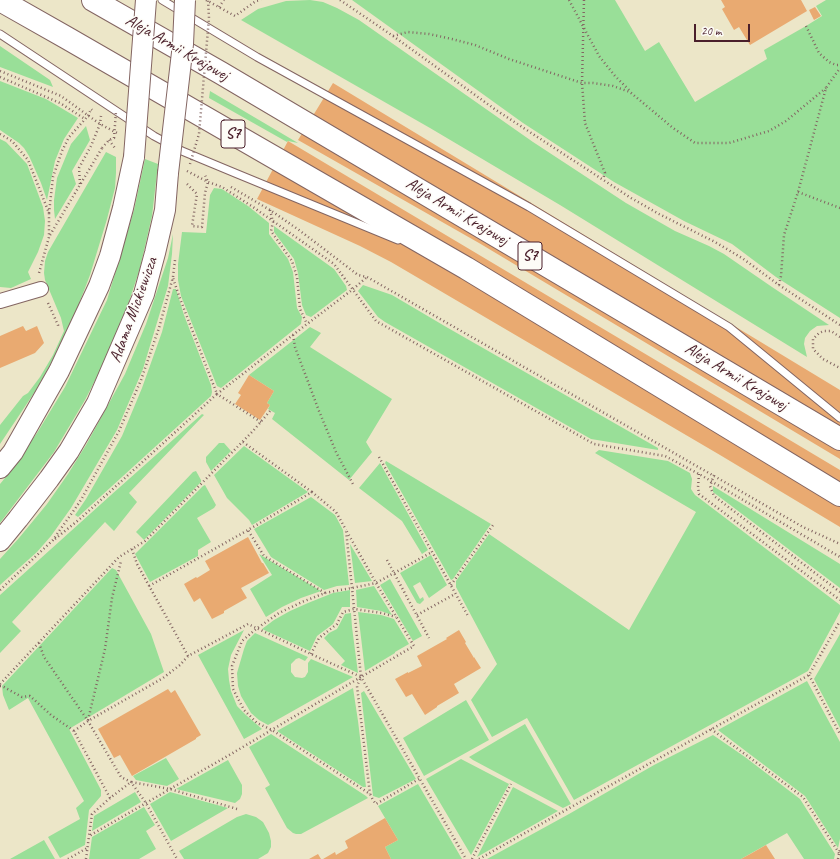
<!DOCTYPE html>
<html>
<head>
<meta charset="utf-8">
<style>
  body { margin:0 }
  #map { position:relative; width:840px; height:859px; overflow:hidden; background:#ece6c8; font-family:Caveat,sans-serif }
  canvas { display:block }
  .scale { position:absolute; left:694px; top:24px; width:56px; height:18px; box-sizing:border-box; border:2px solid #4a1f2b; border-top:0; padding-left:5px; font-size:12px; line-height:14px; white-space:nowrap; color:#4a1f2b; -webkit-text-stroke:3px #fdfcf7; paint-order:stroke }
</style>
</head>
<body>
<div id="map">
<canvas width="840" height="859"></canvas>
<div class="scale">20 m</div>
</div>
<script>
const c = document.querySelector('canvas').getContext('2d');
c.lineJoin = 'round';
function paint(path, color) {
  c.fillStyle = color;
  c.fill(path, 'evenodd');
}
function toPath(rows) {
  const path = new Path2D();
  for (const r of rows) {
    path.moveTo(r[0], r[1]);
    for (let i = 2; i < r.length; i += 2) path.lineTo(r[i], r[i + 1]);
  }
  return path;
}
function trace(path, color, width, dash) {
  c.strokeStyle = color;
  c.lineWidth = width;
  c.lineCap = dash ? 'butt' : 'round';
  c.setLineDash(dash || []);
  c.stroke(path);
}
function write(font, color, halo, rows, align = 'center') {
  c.font = font + ' Caveat,sans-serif';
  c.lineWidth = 3;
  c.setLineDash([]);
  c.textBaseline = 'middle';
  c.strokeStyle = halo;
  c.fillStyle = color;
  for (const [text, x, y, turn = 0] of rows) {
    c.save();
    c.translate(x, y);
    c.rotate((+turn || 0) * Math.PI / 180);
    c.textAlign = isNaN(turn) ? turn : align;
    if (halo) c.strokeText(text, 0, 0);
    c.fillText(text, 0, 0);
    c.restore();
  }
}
const green = toPath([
  [310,0,323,2,337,8,359,20,533,142,626,203,675,231,709,246,724,254,772,287,829,325,817,326,810,331,805,338,804,344,807,357,560,205,430,128,241,20,258,9,286,1],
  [352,0,615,0,645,51,659,42,695,102,767,59,764,50,806,26,822,16,816,6,826,0,840,0,840,318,776,277,732,244,684,221,614,182,523,123],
  [0,46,50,80,53,87,0,67],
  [0,81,46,99,78,118,64,139,55,161,47,200,41,183,34,167,29,156,24,148,19,143,0,130],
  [210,91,298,143,288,141,287,142,209,98],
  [86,126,90,140,72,171,76,184,55,219,54,210,54,200,57,178,71,144],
  [0,139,6,142,27,164,43,207,45,221,44,235,38,252,28,272,31,279,11,288,0,287],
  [106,152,116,157,116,173,115,188,107,219,90,275,77,309,49,367,36,390,0,444,0,425,23,396,28,393,40,377,53,355,64,331,61,318,48,287,45,280,44,273,45,261,48,252],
  [145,159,158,164,152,216,140,268,126,311,105,361,85,400,54,452,0,523,0,484,5,478,37,433,65,387,107,300,120,257,134,210],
  [214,188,222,189,248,206,269,223,269,234,288,259,293,272,297,308,302,317,301,324,221,388,217,386,181,296,178,280,178,264,182,232,206,233,210,195],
  [274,226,334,269,346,286,347,290,311,317,306,315,302,305,298,273,294,259,274,232],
  [173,234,172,254,168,286,143,369,117,430,71,508,51,536,37,552,0,585,0,559,19,538,47,504,68,474,86,445,125,374,146,324,168,258],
  [363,285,392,295,448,328,658,448,658,450,591,439,385,322,378,317,358,291],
  [173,289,176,289,184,315,211,385,212,392,211,396,78,517,75,515,86,499,122,436,142,388,162,332],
  [310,327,321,333,310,347,392,399,366,442,372,452,349,480,272,419,275,413,268,409,270,405,267,403,274,391,249,375],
  [202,414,204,415,129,493,137,502,114,531,105,522,12,622,21,631,0,653,0,595,111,495],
  [219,443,224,443,231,451,211,471,206,462,206,457],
  [244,446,308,492,252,525,249,520,227,498,214,475],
  [599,450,668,461,690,473,692,479,691,489,695,495,840,605,840,612,808,671,574,800,527,718,492,737,471,700,497,664,456,587,456,581,489,534,629,630,696,512,595,453],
  [386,461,491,524,453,579,451,580,385,463],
  [380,463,428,550,422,554,402,521,359,488],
  [196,471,201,480,201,482,144,540,136,532,193,472],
  [205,485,216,505,214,508,197,518,211,542,198,550,198,556,150,582,135,554,203,486],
  [713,486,840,564,840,588,713,492],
  [311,497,335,515,343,530,349,585,337,586,324,590,271,557,254,529],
  [350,544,372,581,355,583],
  [259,554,321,591,301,598,282,607,266,617,250,589,272,575],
  [431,555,447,585,429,598,420,582,413,586,420,599,423,597,424,600,420,604,417,603,400,573],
  [112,568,116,570,151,634,164,672,69,729,101,790,101,796,89,810,85,845,60,858,48,837,80,819,76,808,84,801,28,698,9,710,3,695,2,686],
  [390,579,422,636,413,641,380,585],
  [374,586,392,615,381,611,357,607,356,590],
  [350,590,350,607,342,607,333,624,317,636,310,651,262,629,274,620,290,611,308,603,333,593],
  [358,612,381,615,394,619,409,644,395,652,395,653,365,671],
  [351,613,352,627,358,673,341,665,345,661,324,638,329,633,337,629,345,614],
  [244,630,231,655,228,669,229,680,231,691,237,706,246,715,262,729,244,739,198,655],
  [255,633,308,657,305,661,299,658,296,659,291,664,291,672,295,677,302,678,305,677,308,672,308,663,311,659,353,677,268,725,259,720,251,713,241,696,238,686,237,673,244,649,247,641],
  [840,634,840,728,814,679],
  [807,681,840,742,840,839,838,848,805,796,718,730],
  [353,688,358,721,366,787,363,787,277,731],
  [364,691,416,779,379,798,373,796,361,693],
  [466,700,489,740,424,776,403,738],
  [525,724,571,804,563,808,473,760,469,757],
  [271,734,366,796,368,798,301,834,296,834,293,833,287,828,265,788,270,785,249,747],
  [713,735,745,757,800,799,835,854,834,859,804,859,787,833,741,859,487,859,569,814,654,765],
  [166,758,179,779,167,786,136,780,133,776],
  [461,759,509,784,471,855,426,779],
  [228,760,242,785,242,794,240,799,235,803,176,789],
  [418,784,462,859,391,859,385,847,398,840,378,806],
  [513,787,558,811,477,857],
  [135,792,141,802,92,831,94,816],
  [170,792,228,808,171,841,150,804],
  [144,807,155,825,146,831,156,849,139,859,89,859,92,837],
  [246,814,256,817,263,822,269,833,271,841,271,847,268,853,258,859,184,859,179,851,237,817],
  [44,840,55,859,10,859]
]);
const building = toPath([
  [721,0,801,0,807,11,750,45,739,27,734,30,722,9,725,7],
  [815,7,821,16,814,20,809,10],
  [333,83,840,390,840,459,479,243,298,140],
  [288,141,840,470,840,527,720,455,391,262,360,246,257,199],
  [23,326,26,331,37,326,44,343,35,353,0,368,0,336],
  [249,375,274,391,267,403,270,405,260,420,235,404,241,395,238,393],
  [248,537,262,563,263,563,269,573,241,588,247,598,224,611,224,613,212,619,200,598,194,602,184,584,196,577,197,578,210,570,205,561],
  [459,630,466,642,465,643,474,658,474,657,481,668,454,684,459,693,437,706,437,707,425,715,412,694,406,697,395,679,408,672,408,673,422,666,417,656,447,639,446,638],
  [168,689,171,693,175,690,201,735,196,738,196,739,132,776,120,755,114,758,98,729],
  [385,818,398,840,385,847,391,859,323,859,335,852,336,855,348,848,345,841],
  [766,845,775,859,741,859,752,853],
  [318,854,321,859,309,859]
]);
const path = toPath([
  [206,0,235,16,256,1,261,0],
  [340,0,393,36,496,110,631,198,659,214,715,242,742,258,779,285,840,325],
  [569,0,599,56,615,76,630,91],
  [584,0,582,83,585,123,605,173,603,179],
  [219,7,224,0],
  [806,26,819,53,829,62,836,65,840,65],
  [393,36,408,32,429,34,452,39,475,45,509,59,582,83,593,83,613,86,630,92,673,128,695,143,729,143,769,131,786,121,826,88],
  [0,71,61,96,100,124,117,133],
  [0,77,60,103,85,119],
  [0,134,12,141,28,160,49,213,49,237,39,273],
  [109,140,115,148],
  [187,171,208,182,222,187,253,207,334,264,376,321,594,444,665,456,699,474,840,557],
  [80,184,79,168,91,146,100,124,101,116],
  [187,184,197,194,192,226,202,227,205,193,208,182,205,175],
  [231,187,270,210,299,230,358,275,367,277,803,527,840,544],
  [798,192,840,208],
  [270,210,273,222,271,231,292,261,297,277,300,309,307,324],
  [49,213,53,177,62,151,69,137,88,116,91,109,92,110],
  [50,235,102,148],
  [779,285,781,276,784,235,798,192,826,88,840,68],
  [48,303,58,325,58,327],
  [293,335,295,347,319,411,336,452,354,486],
  [840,337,831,331,824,331,819,333,813,339,813,349,823,359,840,368],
  [261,422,217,394,307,324,352,290,367,277],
  [243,442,312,492],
  [379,457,468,616],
  [699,474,698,487,699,494,840,600],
  [714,475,710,486,714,496,840,592],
  [55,539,81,518,217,394,179,296,173,278],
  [132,549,137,564,188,656,248,624,311,654,361,677,357,686,370,794],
  [387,560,429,638],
  [451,585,493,525],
  [149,586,248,530],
  [0,590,53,540,81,500,119,431,141,380,159,328,173,277,175,260],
  [325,593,264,556,248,530,312,492,336,512,346,530],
  [417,615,455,594],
  [39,643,44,657,88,721,121,777,131,782,146,803,177,859],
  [311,654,319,638,337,624,343,612,354,609,382,613,396,617],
  [809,675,840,734],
  [0,684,119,557,145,541,253,431,270,411],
  [0,686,2,686,22,697,30,696,51,715,74,731],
  [88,720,105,649,112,598,121,561],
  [711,729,803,797,839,853],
  [419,779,376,804,373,800,370,794,272,730,257,723,244,710,233,689,232,666,242,641,256,629,279,613,302,602,325,593,340,590,352,588,376,583,414,646,361,677,352,588,346,530,376,583,432,552],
  [110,798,74,731,88,721,163,678,180,665,188,656],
  [237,809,170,789,131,782,110,798,92,814,89,836,146,803,170,789,231,754,361,677,466,859],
  [68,859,87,848],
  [86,859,89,836],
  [472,859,511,784],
  [479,859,564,811,809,675,840,621],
  [838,859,840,849]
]);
const lane = toPath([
  [162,0,257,57,529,207,729,327,840,418],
  [0,34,154,136,182,151,235,173,398,240]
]);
const street = toPath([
  [0,301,41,289]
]);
const secondary = toPath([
  [0,468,13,452,59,371,99,286,110,256,123,208,134,157],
  [0,541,18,519,49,479,69,451,97,403,144,294,155,253,165,210,168,173]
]);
const highway = toPath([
  [0,0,67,38,466,268,840,495],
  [93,0,221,73,840,439]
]);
const pathBridge = toPath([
  [102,148,109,140,114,138,116,111],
  [190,164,199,134,209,18,208,0]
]);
const secondaryBridge = toPath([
  [134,157,146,0],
  [168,173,183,44,185,0]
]);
const shields = [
  [233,134,24],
  [530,256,24]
];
const shieldNames = [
  ["S7",233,134],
  ["S7",530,256]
];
const streetNames = [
  ["Aleja Armii Krajowej",177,48,30],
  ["Aleja Armii Krajowej",457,212,31],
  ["Adama Mickiewicza",134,310,-70],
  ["Aleja Armii Krajowej",736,377,31]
];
paint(green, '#99df98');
paint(building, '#e9aa71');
trace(lane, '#836562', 9);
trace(street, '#836562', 16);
trace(secondary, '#836562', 22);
trace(highway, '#836562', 24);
trace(path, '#836562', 2.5, [1, 3]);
trace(lane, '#fff', 7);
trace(street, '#fff', 14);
trace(secondary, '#fff', 20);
trace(highway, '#fff', 22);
trace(secondaryBridge, '#836562', 22, []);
trace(pathBridge, '#836562', 2.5, [1, 3]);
trace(secondaryBridge, '#fff', 20);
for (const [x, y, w] of shields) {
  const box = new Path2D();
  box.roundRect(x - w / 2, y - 14, w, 28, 3);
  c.fillStyle = '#fdfcf7';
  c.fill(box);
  trace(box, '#4a1f2b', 1);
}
write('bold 16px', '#4a1f2b', null, shieldNames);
write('17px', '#4a1f2b', '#fdfcf7', streetNames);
</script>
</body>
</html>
